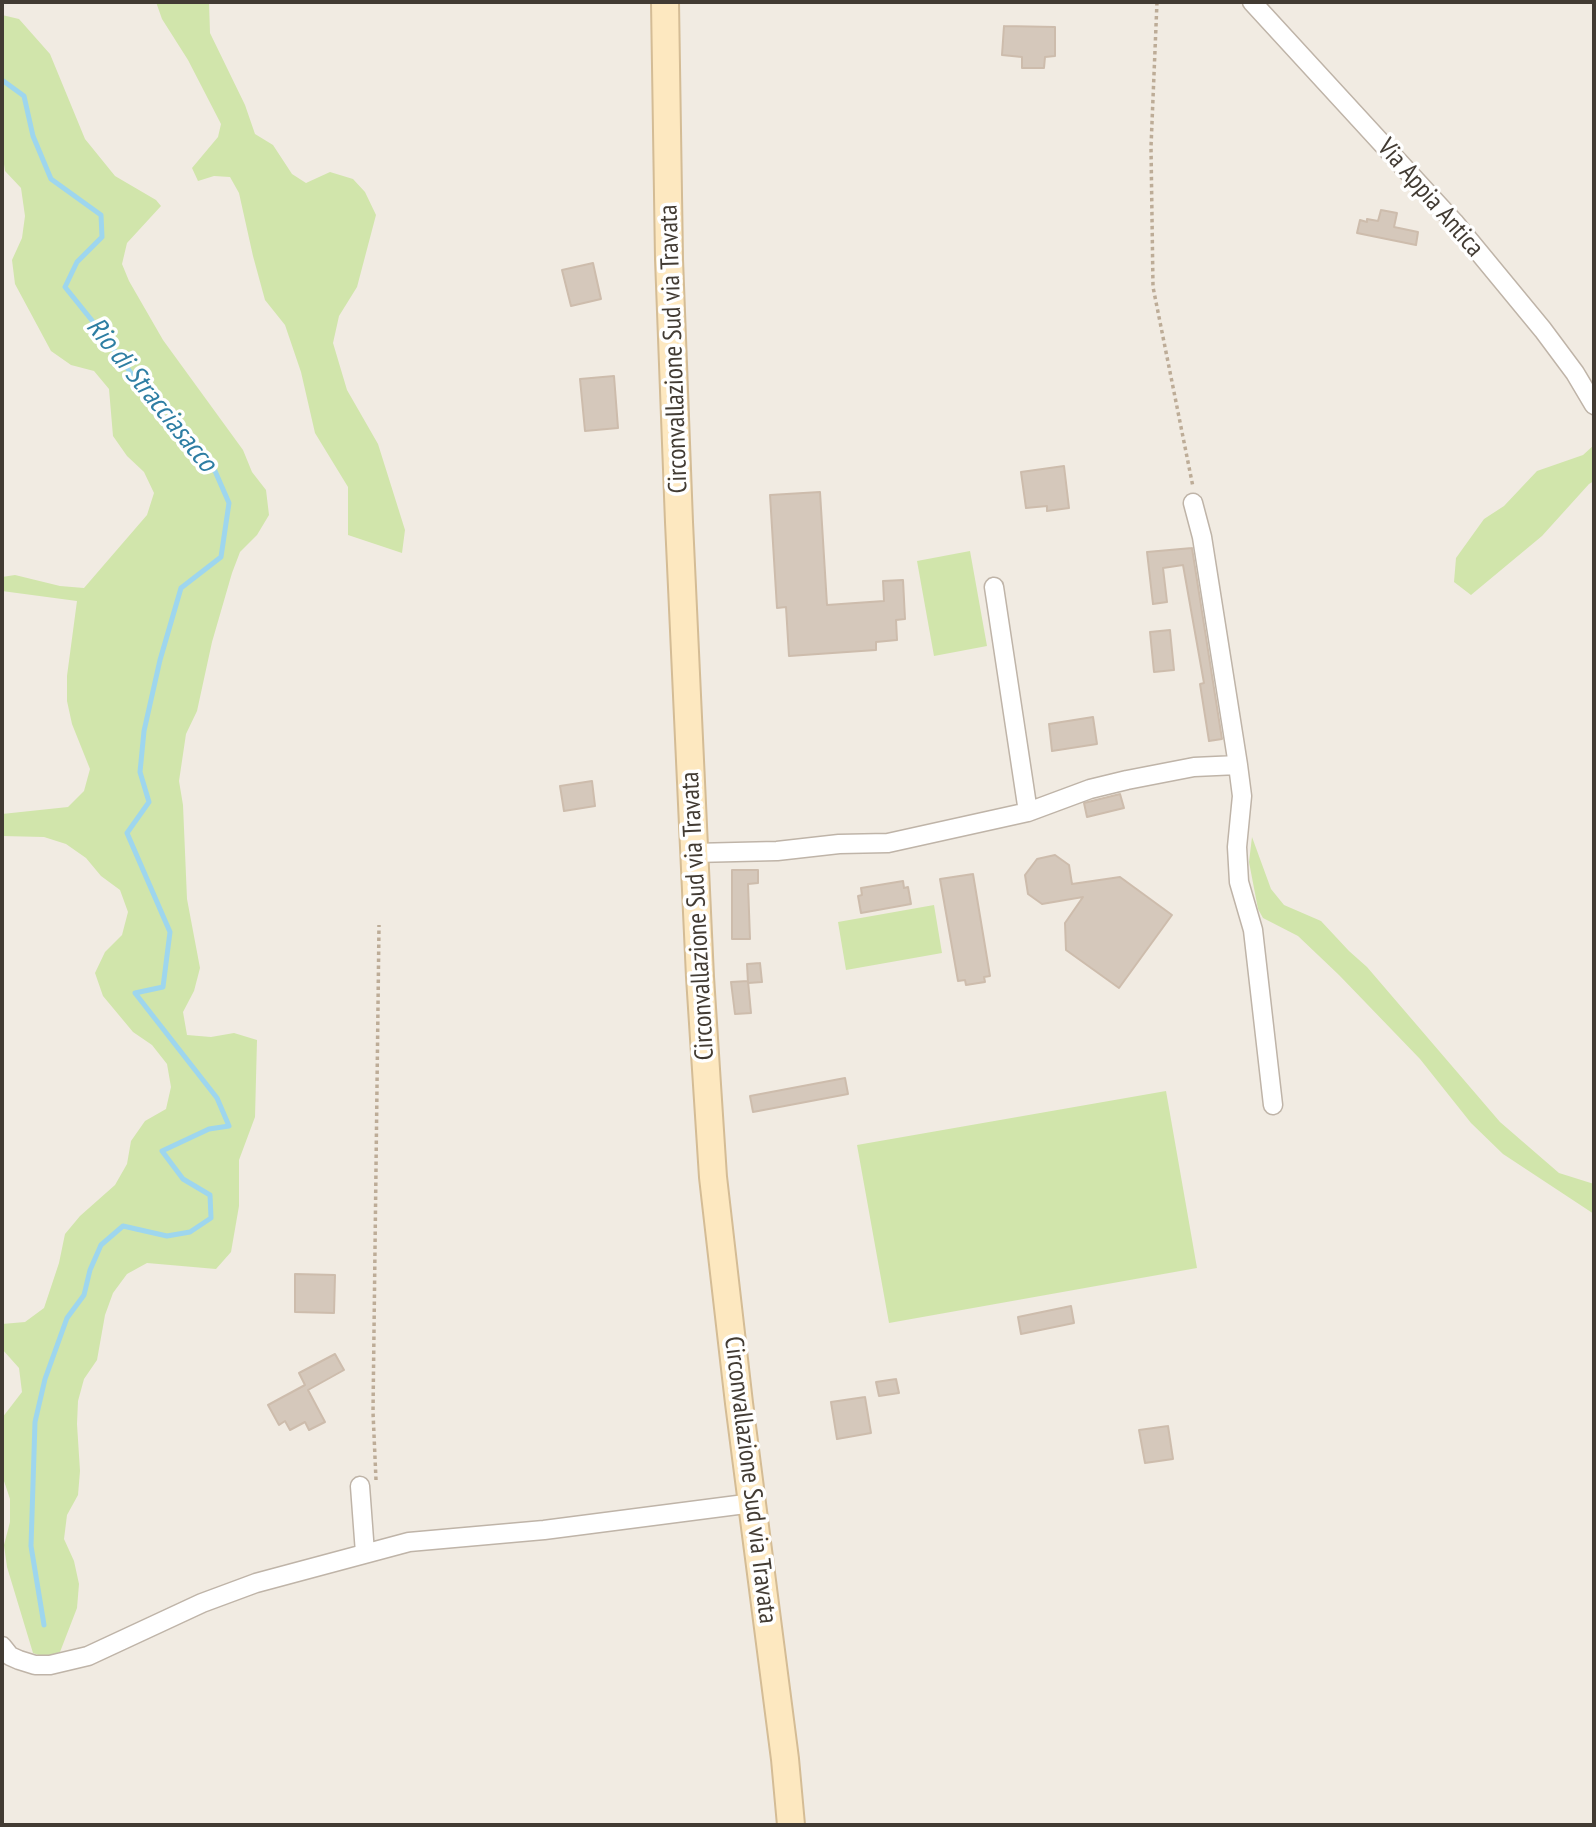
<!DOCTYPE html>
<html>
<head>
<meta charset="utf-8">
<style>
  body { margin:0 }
  #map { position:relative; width:1596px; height:1827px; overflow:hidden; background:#f1ebe2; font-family:"PT Sans Narrow",sans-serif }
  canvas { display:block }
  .frame { position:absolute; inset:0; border:4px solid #423b33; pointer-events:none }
</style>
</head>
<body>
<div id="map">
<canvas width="1596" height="1827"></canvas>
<div class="frame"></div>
</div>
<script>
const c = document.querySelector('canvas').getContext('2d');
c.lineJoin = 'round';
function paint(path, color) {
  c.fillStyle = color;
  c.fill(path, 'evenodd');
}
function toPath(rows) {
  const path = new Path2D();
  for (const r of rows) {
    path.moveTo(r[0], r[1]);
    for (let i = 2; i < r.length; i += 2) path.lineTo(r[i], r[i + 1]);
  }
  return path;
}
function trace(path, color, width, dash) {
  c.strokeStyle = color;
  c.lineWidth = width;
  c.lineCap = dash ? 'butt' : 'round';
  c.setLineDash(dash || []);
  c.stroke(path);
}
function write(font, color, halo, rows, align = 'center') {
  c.font = font + ' "PT Sans Narrow",sans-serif';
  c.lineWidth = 7;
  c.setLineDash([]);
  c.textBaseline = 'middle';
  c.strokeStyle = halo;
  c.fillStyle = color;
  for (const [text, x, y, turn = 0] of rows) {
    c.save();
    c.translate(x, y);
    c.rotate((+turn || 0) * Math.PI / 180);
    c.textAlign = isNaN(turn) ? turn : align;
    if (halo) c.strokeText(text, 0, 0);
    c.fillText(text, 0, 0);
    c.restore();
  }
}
const green = toPath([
  [156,2,209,2,210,33,245,105,255,134,273,145,292,174,306,183,330,172,353,179,365,192,376,215,357,287,339,316,333,343,347,390,378,444,405,530,402,553,348,535,348,487,315,433,301,372,285,325,265,300,253,256,239,193,230,177,214,176,198,181,192,168,218,137,221,124,188,60,162,19],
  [2,15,19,19,50,54,85,139,115,176,156,200,161,206,127,243,122,264,129,281,163,340,243,450,252,472,266,490,269,515,257,535,240,552,232,573,212,642,197,711,186,734,179,781,183,805,187,899,200,968,194,991,183,1012,187,1035,211,1037,234,1033,257,1040,255,1117,239,1160,239,1206,231,1252,216,1269,147,1263,127,1274,113,1293,105,1315,97,1360,84,1379,78,1401,77,1424,80,1471,78,1495,67,1515,64,1539,74,1561,79,1584,77,1608,60,1652,44,1657,33,1653,7,1567,4,1545,10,1522,10,1499,2,1475,2,1418,22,1392,19,1368,2,1349,2,1324,25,1322,44,1308,59,1263,65,1234,80,1216,115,1185,127,1164,131,1141,145,1121,166,1109,171,1087,167,1064,152,1045,133,1032,103,996,95,973,105,952,122,935,128,912,120,890,101,876,86,858,66,844,44,837,2,836,2,814,68,807,84,791,90,769,72,724,67,701,67,676,77,601,2,591,2,577,15,575,60,586,84,588,147,515,154,493,144,472,127,456,113,436,109,389,94,371,71,365,51,351,15,284,12,260,22,238,25,216,21,188,5,171,2,150],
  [1594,445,1594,481,1589,484,1542,536,1471,595,1454,582,1456,558,1484,519,1504,506,1537,471,1583,455],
  [970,551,987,646,934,656,917,561],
  [1252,837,1271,889,1284,905,1321,921,1349,951,1367,967,1500,1122,1559,1173,1594,1184,1594,1214,1503,1154,1471,1123,1420,1059,1339,975,1298,936,1263,918,1258,909,1249,862],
  [934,905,942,953,846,970,838,922],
  [1166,1091,1197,1268,889,1323,857,1145]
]);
const stream = toPath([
  [2,80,24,96,33,136,51,179,101,215,102,237,77,262,65,287,94,323,188,450,215,471,229,503,221,557,181,588,160,660,144,731,140,772,149,802,127,833,170,932,163,987,135,993,217,1098,229,1126,209,1129,162,1151,183,1179,210,1195,211,1218,190,1232,167,1236,123,1226,101,1245,90,1270,84,1295,67,1318,45,1379,35,1422,31,1546,44,1625]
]);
const building = toPath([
  [1004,26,1055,27,1055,56,1045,57,1044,68,1022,68,1022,57,1002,55,1004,26],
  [1381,210,1397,213,1394,227,1418,232,1416,245,1357,233,1360,220,1367,222,1367,219,1378,221,1381,210],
  [593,263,601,299,571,306,562,270,593,263],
  [614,376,618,428,585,431,580,379,614,376],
  [1064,466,1069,508,1047,511,1047,506,1026,508,1021,472,1064,466],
  [820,492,827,605,884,601,883,581,903,580,905,619,896,620,897,640,876,642,876,650,789,656,786,607,777,608,770,495,820,492],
  [1192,548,1222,739,1209,741,1200,684,1204,683,1183,565,1163,568,1167,602,1153,604,1147,552,1192,548],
  [1170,630,1174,670,1154,672,1150,632,1170,630],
  [1093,717,1097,744,1052,751,1049,724,1093,717],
  [592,781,595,806,564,811,560,786,592,781],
  [1120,794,1124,808,1087,817,1084,803,1120,794],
  [1055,855,1069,865,1072,884,1120,877,1172,915,1119,988,1066,950,1065,923,1083,897,1042,904,1028,894,1025,875,1037,859,1055,855],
  [732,870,758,870,758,883,748,884,750,939,732,939,732,870],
  [973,874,990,976,984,977,985,982,966,985,965,980,958,981,940,879,973,874],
  [903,881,904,888,908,887,911,904,861,913,858,896,862,895,861,888,903,881],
  [760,963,762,982,748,983,747,964,760,963],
  [748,981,751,1013,735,1014,731,982,748,981],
  [845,1078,848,1094,753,1112,750,1096,845,1078],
  [295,1274,335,1275,334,1313,295,1312,295,1274],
  [1071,1306,1074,1323,1021,1334,1018,1317,1071,1306],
  [335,1354,344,1370,308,1390,325,1422,309,1430,305,1422,290,1430,285,1421,279,1425,268,1405,305,1385,299,1373,335,1354],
  [896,1379,899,1393,879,1396,876,1382,896,1379],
  [865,1397,871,1433,837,1439,831,1402,865,1397],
  [1168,1426,1173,1459,1145,1463,1139,1430,1168,1426]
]);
const path = toPath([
  [1157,2,1151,147,1153,287,1193,487],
  [376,1480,373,1412,379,925]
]);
const street = toPath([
  [1252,2,1454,222,1543,330,1575,373,1594,405],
  [1193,503,1202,537,1238,765],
  [994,587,1028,812],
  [694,853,777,851,839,844,888,843,1028,812,1090,789,1127,780,1194,767,1238,765,1242,796,1237,847,1239,882,1253,930,1273,1105],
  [360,1486,365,1553],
  [2,1646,10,1656,19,1660,35,1665,50,1665,88,1656,202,1603,256,1583,409,1542,544,1530,753,1503]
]);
const secondary = toPath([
  [665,2,669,259,679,522,700,977,713,1177,739,1403,785,1759,791,1825]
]);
const streetNames = [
  ["Via Appia Antica",1430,198,49],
  ["Circonvallazione Sud via Travata",674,349,-92],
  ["Circonvallazione Sud via Travata",698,916,-93],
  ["Circonvallazione Sud via Travata",750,1480,83]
];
const waterNames = [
  ["Rio di Stracciasacco",151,395,51]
];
paint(green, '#d1e5ab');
trace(stream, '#9ed6ee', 5);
paint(building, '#d5c8bb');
trace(building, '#cdbcac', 2);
trace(street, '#bfb4a8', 21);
trace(secondary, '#d4bc95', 30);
trace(path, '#bdac97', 3.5, [3.5, 3.5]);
trace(street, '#fff', 18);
trace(secondary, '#fde8c0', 26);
write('26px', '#423b33', '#fff', streetNames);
write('italic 28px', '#2e7ea3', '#fff', waterNames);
</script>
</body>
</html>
